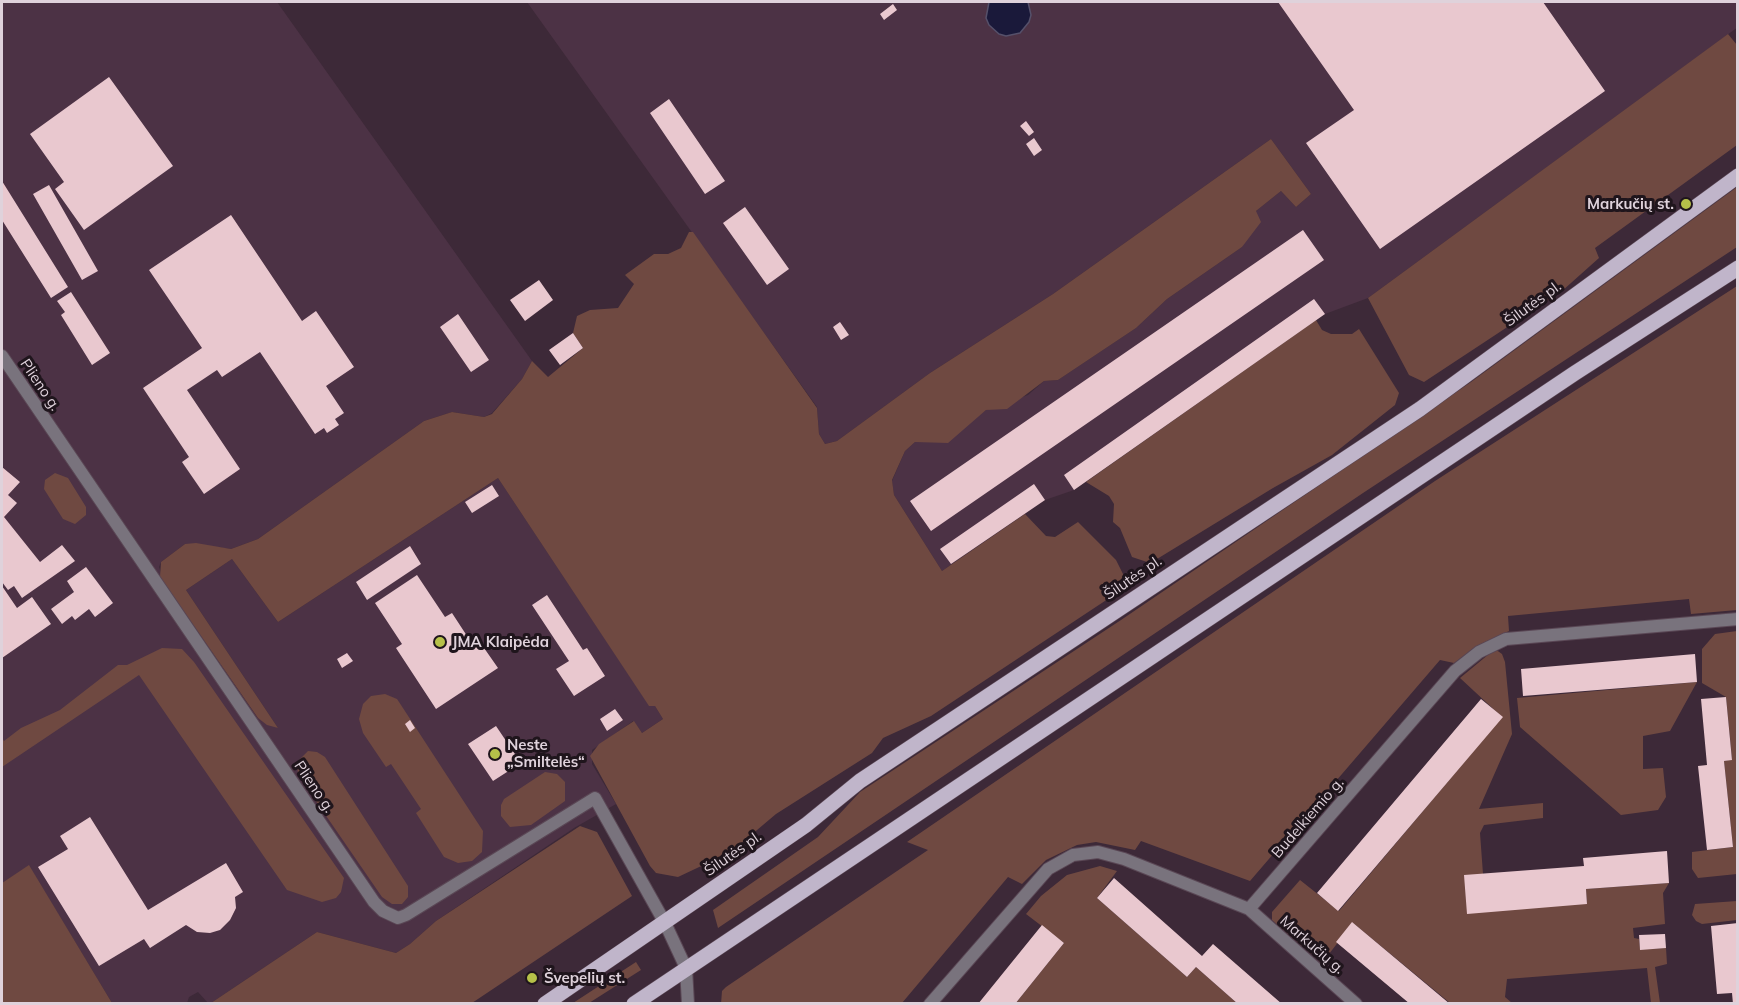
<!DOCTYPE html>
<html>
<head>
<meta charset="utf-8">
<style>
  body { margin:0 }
  #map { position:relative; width:1739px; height:1005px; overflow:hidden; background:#3d2938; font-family:Mulish,sans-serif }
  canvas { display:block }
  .frame { position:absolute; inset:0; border:3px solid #dfd2db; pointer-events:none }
</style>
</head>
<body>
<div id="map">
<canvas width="1739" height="1005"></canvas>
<div class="frame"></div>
</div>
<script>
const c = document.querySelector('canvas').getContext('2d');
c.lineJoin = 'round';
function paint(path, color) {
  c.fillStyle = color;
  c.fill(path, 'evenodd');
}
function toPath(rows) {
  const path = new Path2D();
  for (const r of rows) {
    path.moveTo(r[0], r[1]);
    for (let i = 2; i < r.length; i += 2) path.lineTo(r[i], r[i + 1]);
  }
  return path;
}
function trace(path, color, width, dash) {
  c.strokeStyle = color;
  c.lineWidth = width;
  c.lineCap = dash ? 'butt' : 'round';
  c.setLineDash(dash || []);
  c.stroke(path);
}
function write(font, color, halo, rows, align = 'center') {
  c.font = font + ' Mulish,sans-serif';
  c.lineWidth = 6;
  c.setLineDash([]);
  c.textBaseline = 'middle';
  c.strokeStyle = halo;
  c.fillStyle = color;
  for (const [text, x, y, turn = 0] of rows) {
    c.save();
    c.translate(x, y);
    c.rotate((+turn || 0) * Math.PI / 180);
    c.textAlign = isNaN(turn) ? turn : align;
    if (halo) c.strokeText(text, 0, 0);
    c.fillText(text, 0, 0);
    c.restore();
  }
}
const built = toPath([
  [2,2,277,2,532,361,522,379,492,413,484,417,452,412,424,421,258,539,231,549,185,544,161,562,159,567,165,585,258,718,278,728,186,590,232,559,278,622,498,478,649,705,655,706,663,719,642,733,633,721,592,750,592,764,616,804,574,828,436,921,410,944,396,953,317,932,211,1003,208,1003,198,992,189,997,187,1003,112,1003,29,866,2,883],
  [527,2,1737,2,1738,27,1368,298,1325,314,1074,490,1045,500,942,571,894,495,892,481,905,451,915,442,926,442,972,420,986,410,1028,395,1044,381,1058,380,1136,328,1167,299,1242,247,1256,211,1281,191,1296,207,1311,194,1271,139,1053,294,930,373,837,441,825,444,819,434,817,407]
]);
const green = toPath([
  [1728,34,1737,45,1737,145,1595,248,1599,258,1562,291,1424,382,1409,375,1368,298],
  [1271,139,1311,194,1296,207,1281,191,1256,211,1261,222,1242,247,1167,299,1136,328,1058,380,1044,381,1007,409,986,410,948,443,915,442,905,451,892,480,894,495,942,571,1025,514,1046,536,1055,537,1078,522,1116,560,1125,578,1120,591,931,716,883,738,872,753,776,814,731,852,678,877,656,873,650,866,590,756,599,744,634,721,642,733,663,719,655,706,649,706,498,478,278,622,232,559,186,590,278,728,267,725,258,718,160,577,161,562,185,544,196,543,231,549,258,539,424,421,452,412,484,417,492,414,522,379,532,361,548,377,583,348,573,333,577,316,590,310,618,308,634,284,625,275,654,254,668,254,681,248,689,232,693,232,817,408,819,434,825,444,837,441,930,373,1053,294],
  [1737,187,1737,247,1363,493,718,928,713,910,818,837,860,792,1121,620,1471,382],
  [1737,286,1737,610,1691,614,1689,599,1508,616,1509,631,1474,648,1454,663,1440,660,1250,881,1141,841,1135,850,1096,842,1077,845,1046,860,1022,884,1008,877,902,1003,721,1004,722,991,726,987,928,850,907,842,1435,481],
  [1316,320,1322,330,1331,334,1352,334,1359,329,1399,393,1395,405,1332,455,1273,488,1157,559,1147,562,1132,557,1120,528,1113,522,1114,504,1109,496,1086,482],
  [55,473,68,478,86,507,86,515,75,524,63,519,44,489,45,480],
  [1737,631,1737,874,1698,878,1692,869,1692,852,1733,847,1724,761,1732,759,1726,697,1702,683,1702,649,1715,634],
  [162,648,182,649,194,662,344,878,341,892,336,898,322,902,287,890,139,675,2,767,2,738,4,741,21,728,60,710,118,665,127,665],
  [1495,649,1502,654,1505,662,1512,734,1479,809,1543,803,1543,818,1484,825,1480,833,1483,874,1587,904,1586,889,1669,883,1663,893,1665,924,1633,928,1634,938,1639,939,1640,949,1666,948,1667,964,1655,967,1660,1003,1651,1003,1647,968,1507,979,1505,997,1512,1003,1450,1003,1353,923,1322,963,1272,920,1272,912,1300,880,1339,911,1502,717,1460,678],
  [1697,682,1670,731,1643,736,1643,769,1663,768,1666,797,1658,810,1621,815,1520,727,1517,698],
  [385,694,397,699,401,705,483,831,482,852,472,861,458,863,444,857,416,813,421,809,391,764,386,767,363,733,359,719,363,704,371,696],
  [308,751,317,752,325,757,408,886,408,897,402,904,392,904,382,897,298,775,297,762],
  [545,772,557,774,565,782,565,801,531,825,510,827,501,816,501,805,504,799],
  [580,826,597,832,632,896,472,1003,211,1003,317,932,396,953,410,944,436,921],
  [29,865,112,1003,2,1003,2,883],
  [1100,866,1117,871,1097,898,1187,977,1196,967,1238,1004,1015,1004,1064,943,1026,914,1041,896,1067,875],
  [1737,901,1737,920,1702,924,1696,921,1692,915,1695,904],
  [636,962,641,970,589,1003,573,1003]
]);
const water = toPath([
  [989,2,1028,2,1031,15,1029,22,1020,33,1006,36,999,34,989,25,986,18,989,2]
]);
const building = toPath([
  [1278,2,1543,2,1605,91,1380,249,1306,143,1354,110],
  [893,4,897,10,884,20,880,14],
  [109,77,173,166,84,230,55,189,64,182,30,134],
  [669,99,725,181,705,194,650,113],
  [1026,121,1034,132,1029,136,1020,126],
  [1034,138,1042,150,1034,156,1026,144],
  [2,181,68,287,51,298,2,220],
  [49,185,98,271,82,280,33,194],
  [745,207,789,269,767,285,723,223],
  [231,215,302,321,316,311,354,367,326,386,344,413,335,419,339,425,327,433,324,428,315,434,260,352,222,377,217,370,187,390,240,469,204,494,182,462,189,457,143,388,202,348,149,270],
  [1303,230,1324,260,931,531,910,501],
  [539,280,553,300,525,321,510,300],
  [71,292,110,353,92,365,61,315,65,312,57,301],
  [1314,299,1325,314,1074,490,1064,475],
  [458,314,489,360,471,372,440,327],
  [840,322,849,335,841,340,833,327],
  [573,333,583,348,560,365,549,350],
  [2,467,20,482,8,495,17,503,4,517,40,562,62,545,75,561,22,598,14,586,8,590,2,582],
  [1034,484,1045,500,951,564,940,549],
  [492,485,499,496,472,513,465,502],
  [410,546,421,564,367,600,356,582],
  [86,567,113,603,95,617,89,609,75,620,72,616,62,624,51,609,74,592,67,581],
  [417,575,445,617,452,613,469,639,475,635,498,668,436,709,396,648,402,644,375,603],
  [2,586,17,608,32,597,51,624,2,658],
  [547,595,583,650,587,648,605,676,574,696,556,669,569,661,532,605],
  [347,653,353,661,342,668,337,659],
  [1695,654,1697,682,1523,696,1521,669],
  [1726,697,1732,760,1724,761,1733,847,1707,850,1698,766,1707,765,1701,699],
  [1481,699,1503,717,1338,911,1317,893],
  [615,709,623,720,607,731,600,719],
  [410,720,415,728,410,732,405,724],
  [496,726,521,763,493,781,468,744],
  [90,817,148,910,226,863,243,892,235,897,236,908,230,920,220,930,210,933,197,932,186,925,150,948,144,939,99,966,38,867,68,849,60,836],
  [1667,851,1669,883,1586,889,1587,904,1467,914,1464,875,1584,866,1583,858],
  [1114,878,1202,956,1213,944,1282,1004,1238,1004,1196,967,1187,977,1097,898],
  [1352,922,1450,1004,1410,1004,1336,942],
  [1738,923,1738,1004,1733,1004,1732,993,1717,994,1711,926],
  [1042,925,1064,943,1015,1004,978,1004],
  [1665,934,1666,948,1640,950,1639,935]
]);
const minor = toPath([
  [2,356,374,902,383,911,398,918,406,915,595,798,665,923],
  [1249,909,1455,671,1479,652,1506,639,1738,619],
  [930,1004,1048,869,1073,855,1098,852,1124,859,1249,909,1356,1004]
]);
const tertiary = toPath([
  [665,923,686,968,688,1004]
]);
const primary = toPath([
  [545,1004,806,825,860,781,1420,409,1738,176],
  [634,1004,1575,373,1738,268]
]);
const markers = [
  [1686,204,6,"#b6c149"],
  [440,642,6,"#b6c149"],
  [495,754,6,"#b6c149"],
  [532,978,6,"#b6c149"]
];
const poiNames = [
  ["Markučių st.",1674,204,"right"],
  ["JMA Klaipėda",452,642],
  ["Neste",507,745],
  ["„Smiltelės“",507,762],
  ["Švepelių st.",544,978]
];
const streetNames = [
  ["Šilutės pl.",1533,304,-36],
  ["Plieno g.",40,385,56],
  ["Šilutės pl.",1133,578,-34],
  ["Plieno g.",314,787,56],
  ["Budelkiemio g.",1308,818,-49],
  ["Šilutės pl.",733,854,-35],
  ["Markučių g.",1312,945,41]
];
paint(built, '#4c3245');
paint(green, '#6f4941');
paint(water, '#1a193a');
trace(water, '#55506a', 1.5);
paint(building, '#e9c8cf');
trace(minor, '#5a4755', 14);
trace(tertiary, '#5a4755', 14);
trace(primary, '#5a4755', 16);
trace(minor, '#79737d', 12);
trace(tertiary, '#79737d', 12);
trace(primary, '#c0b5ca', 15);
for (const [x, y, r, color] of markers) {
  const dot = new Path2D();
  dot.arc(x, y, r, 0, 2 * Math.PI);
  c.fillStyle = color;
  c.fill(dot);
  trace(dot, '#1f151c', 2);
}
write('bold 15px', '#dfd2db', '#1f151c', poiNames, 'left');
write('15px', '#dfd2db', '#1f151c', streetNames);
</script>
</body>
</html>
